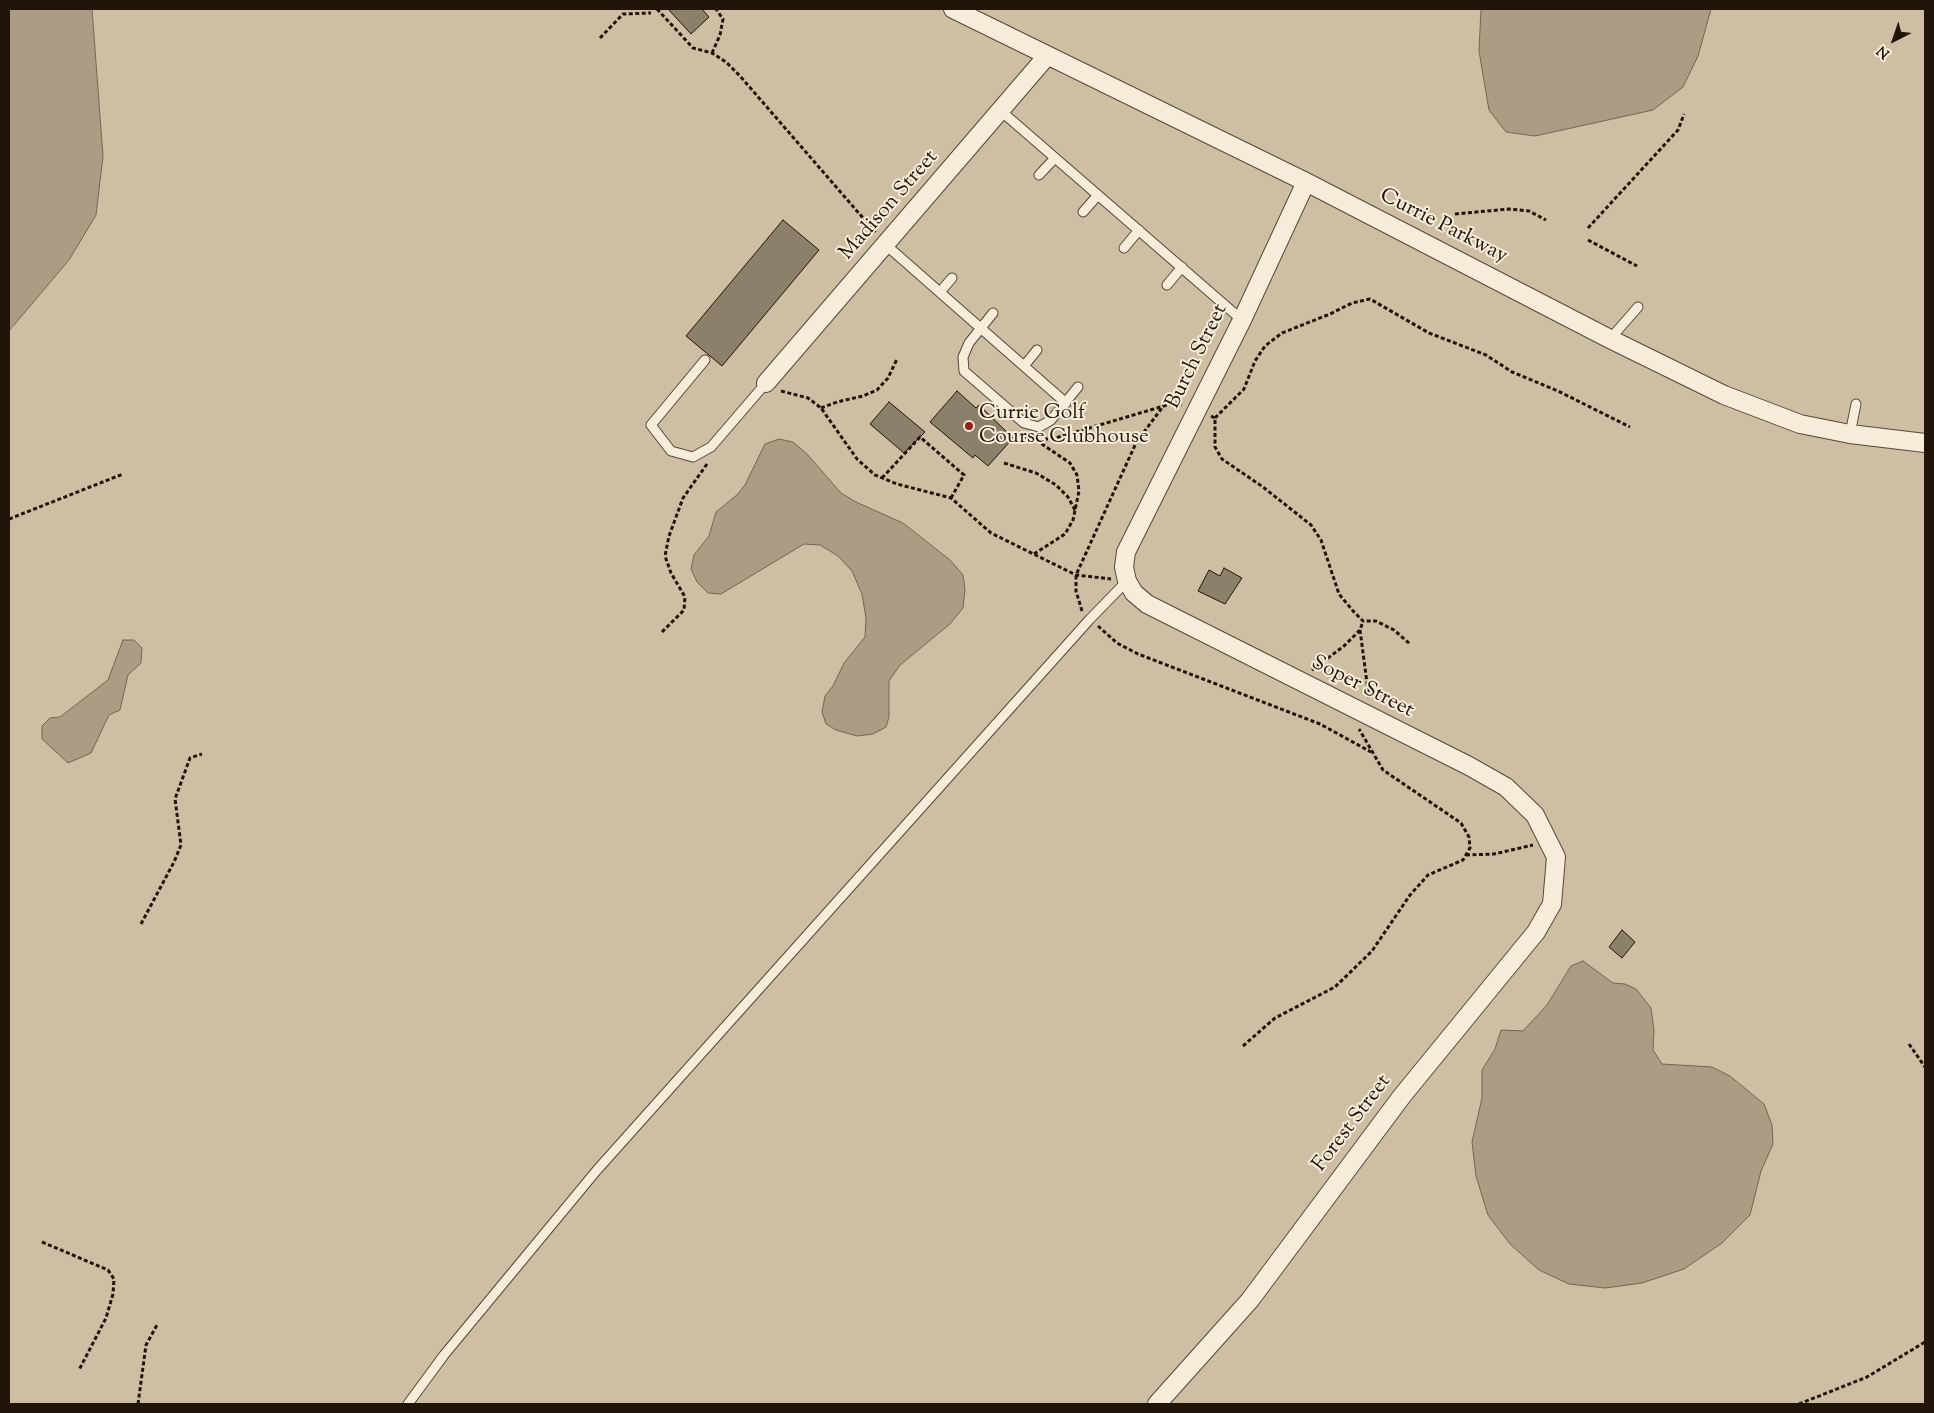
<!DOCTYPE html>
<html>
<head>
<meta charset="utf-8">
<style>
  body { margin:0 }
  #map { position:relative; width:1934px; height:1413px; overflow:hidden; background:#f2e2c4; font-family:"Sorts Mill Goudy",serif }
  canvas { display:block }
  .frame { position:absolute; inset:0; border:10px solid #201508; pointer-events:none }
  .north { position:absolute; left:1869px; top:15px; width:50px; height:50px; -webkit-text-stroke:4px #f7ecd9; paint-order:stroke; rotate:221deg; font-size:14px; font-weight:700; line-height:20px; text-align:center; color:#201508 }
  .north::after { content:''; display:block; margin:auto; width:18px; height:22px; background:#201508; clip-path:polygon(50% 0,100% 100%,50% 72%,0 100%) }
</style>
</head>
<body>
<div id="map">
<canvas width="1934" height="1413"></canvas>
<div class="frame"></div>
<div class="north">N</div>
</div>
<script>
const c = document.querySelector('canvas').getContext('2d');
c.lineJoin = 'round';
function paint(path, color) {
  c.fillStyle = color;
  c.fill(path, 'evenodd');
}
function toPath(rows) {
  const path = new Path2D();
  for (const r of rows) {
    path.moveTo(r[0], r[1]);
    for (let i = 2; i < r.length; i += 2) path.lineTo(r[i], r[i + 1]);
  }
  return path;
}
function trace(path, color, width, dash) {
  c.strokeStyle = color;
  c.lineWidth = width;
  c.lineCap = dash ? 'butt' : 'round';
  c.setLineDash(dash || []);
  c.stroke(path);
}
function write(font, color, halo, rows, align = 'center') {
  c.font = font + ' "Sorts Mill Goudy",serif';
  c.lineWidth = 4;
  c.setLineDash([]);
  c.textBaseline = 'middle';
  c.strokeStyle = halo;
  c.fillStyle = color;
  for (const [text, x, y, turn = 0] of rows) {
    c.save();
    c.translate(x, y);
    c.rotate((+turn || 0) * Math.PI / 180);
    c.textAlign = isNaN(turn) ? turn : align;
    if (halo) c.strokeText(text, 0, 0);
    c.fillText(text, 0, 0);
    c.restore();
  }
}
const green = toPath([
  [92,9,1925,9,1925,1404,9,1404,9,331,13,328,103,156]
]);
const water = toPath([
  [9,9,92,9,103,156,96,215,69,260,9,331,9,9],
  [1481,9,1711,9,1698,56,1683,87,1653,110,1535,136,1506,132,1489,110,1479,51,1481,9],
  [779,439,793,442,807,454,841,493,856,502,903,523,950,560,963,575,965,589,963,608,950,624,900,665,889,681,889,717,886,727,873,734,857,736,836,730,826,724,822,712,825,696,833,686,844,663,865,637,866,618,862,594,852,571,838,556,820,545,804,544,721,594,708,593,697,582,691,569,694,555,709,536,716,512,738,494,745,485,765,444,779,439],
  [123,640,134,640,142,648,141,663,128,675,120,710,109,715,91,753,68,763,42,739,42,726,50,718,60,717,108,680,123,640],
  [1583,961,1613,983,1625,984,1636,989,1651,1008,1654,1031,1653,1050,1662,1064,1712,1067,1730,1076,1764,1104,1772,1125,1773,1144,1761,1171,1750,1215,1722,1243,1684,1269,1642,1283,1605,1288,1569,1284,1539,1270,1510,1244,1488,1215,1476,1176,1472,1142,1482,1098,1482,1070,1495,1049,1501,1030,1523,1031,1547,1005,1571,966,1583,961]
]);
const building = toPath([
  [668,9,702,9,709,17,691,34,668,9],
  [783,220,819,250,722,366,686,336,783,220],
  [957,391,976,408,979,405,1013,438,988,466,975,455,973,458,930,422,957,391],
  [889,402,925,432,904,453,870,424,889,402],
  [1224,568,1242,578,1225,604,1198,591,1209,570,1220,576,1224,568],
  [1622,930,1635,942,1622,958,1609,947,1622,930]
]);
const path = toPath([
  [657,9,693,48,712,53,726,62,740,76,876,233],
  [600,38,623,14,651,13],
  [712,53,720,35,723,19,716,9],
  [1455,214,1509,209,1529,211,1546,220],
  [1588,228,1678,130,1684,114],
  [1588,240,1637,266],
  [781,391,808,398,821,408,857,459,875,475,897,484,951,498,991,533,1076,575,1111,579],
  [821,408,837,402,863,396,877,390,888,378,897,359],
  [1211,416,1215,418,1215,447,1222,459,1263,487,1311,525,1321,540,1339,594,1354,612,1363,621,1376,621,1394,630,1410,644],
  [1215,418,1244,389,1255,361,1265,346,1282,333,1330,314,1352,303,1370,299,1429,333,1486,355,1512,372,1558,391,1630,427],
  [1018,435,1033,439],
  [1044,439,1052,439,1174,403,1182,405],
  [1004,463,1036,473,1056,485,1068,497,1075,510],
  [882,478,920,437,964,475,951,498],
  [9,519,123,474],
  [1034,554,1065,534,1073,520,1079,491,1077,475,1070,463,1036,440],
  [1082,611,1076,591,1076,575,1136,443,1164,405],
  [1098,626,1117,643,1138,654,1320,724,1371,752],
  [1360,630,1369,698],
  [662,632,684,610,685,597,671,573,665,556,669,536,683,498,707,464],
  [1312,670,1344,646,1360,630,1363,621],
  [1466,855,1494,854,1533,845],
  [141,924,174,862,181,845,175,799,190,758,202,754],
  [1909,1044,1925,1067],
  [1243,1046,1275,1018,1335,987,1372,951,1410,895,1428,875,1463,860,1470,848,1469,837,1461,823,1383,770,1359,729],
  [42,1242,108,1270,114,1279,113,1294,106,1318,79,1370],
  [138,1404,146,1345,157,1325],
  [1799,1404,1867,1377,1925,1342]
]);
const lane = toPath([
  [1001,111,1242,320],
  [1039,175,1055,158],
  [1083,212,1098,195],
  [886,245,1066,403],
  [1124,248,1139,230],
  [1167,285,1182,267],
  [940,292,952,278],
  [993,313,969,343,963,357,964,371,1024,423,1039,427,1051,420,1078,387],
  [1610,339,1638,307],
  [705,360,651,425,671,451,693,457,711,447,766,383],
  [1024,366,1037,350],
  [1850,434,1856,404],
  [408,1404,444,1355,597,1170,1090,619,1127,581]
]);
const street = toPath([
  [953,9,1306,182,1610,339,1724,395,1800,424,1850,434,1925,443],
  [766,383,1047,56],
  [1157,1404,1250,1300,1402,1096,1536,932,1552,904,1556,857,1535,815,1506,787,1469,766,1147,604,1134,593,1127,581,1124,567,1126,552,1242,320,1306,182]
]);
const markers = [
  [969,426,5,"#8f2418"]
];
const streetNames = [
  ["Madison Street",890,206,-49],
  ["Currie Parkway",1443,227,27],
  ["Burch Street",1198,357,-64],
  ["Soper Street",1362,688,27],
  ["Forest Street",1353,1124,-53]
];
const poiNames = [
  ["Currie Golf",979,414],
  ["Course Clubhouse",979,438]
];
paint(green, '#cebfa4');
paint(water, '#ab9c84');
trace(water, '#736652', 1);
paint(building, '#8d806a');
trace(building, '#201508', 1);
trace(lane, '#544837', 11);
trace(street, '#544837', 20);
trace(path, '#201508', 3, [4, 2.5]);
trace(lane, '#f7ecd9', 9);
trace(street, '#f7ecd9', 18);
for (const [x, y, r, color] of markers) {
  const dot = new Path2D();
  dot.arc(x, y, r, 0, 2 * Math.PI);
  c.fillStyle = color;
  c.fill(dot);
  trace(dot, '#f7ecd9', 2);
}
write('21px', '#201508', '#f7ecd9', streetNames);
write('21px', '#201508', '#f7ecd9', poiNames, 'left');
</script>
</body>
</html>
